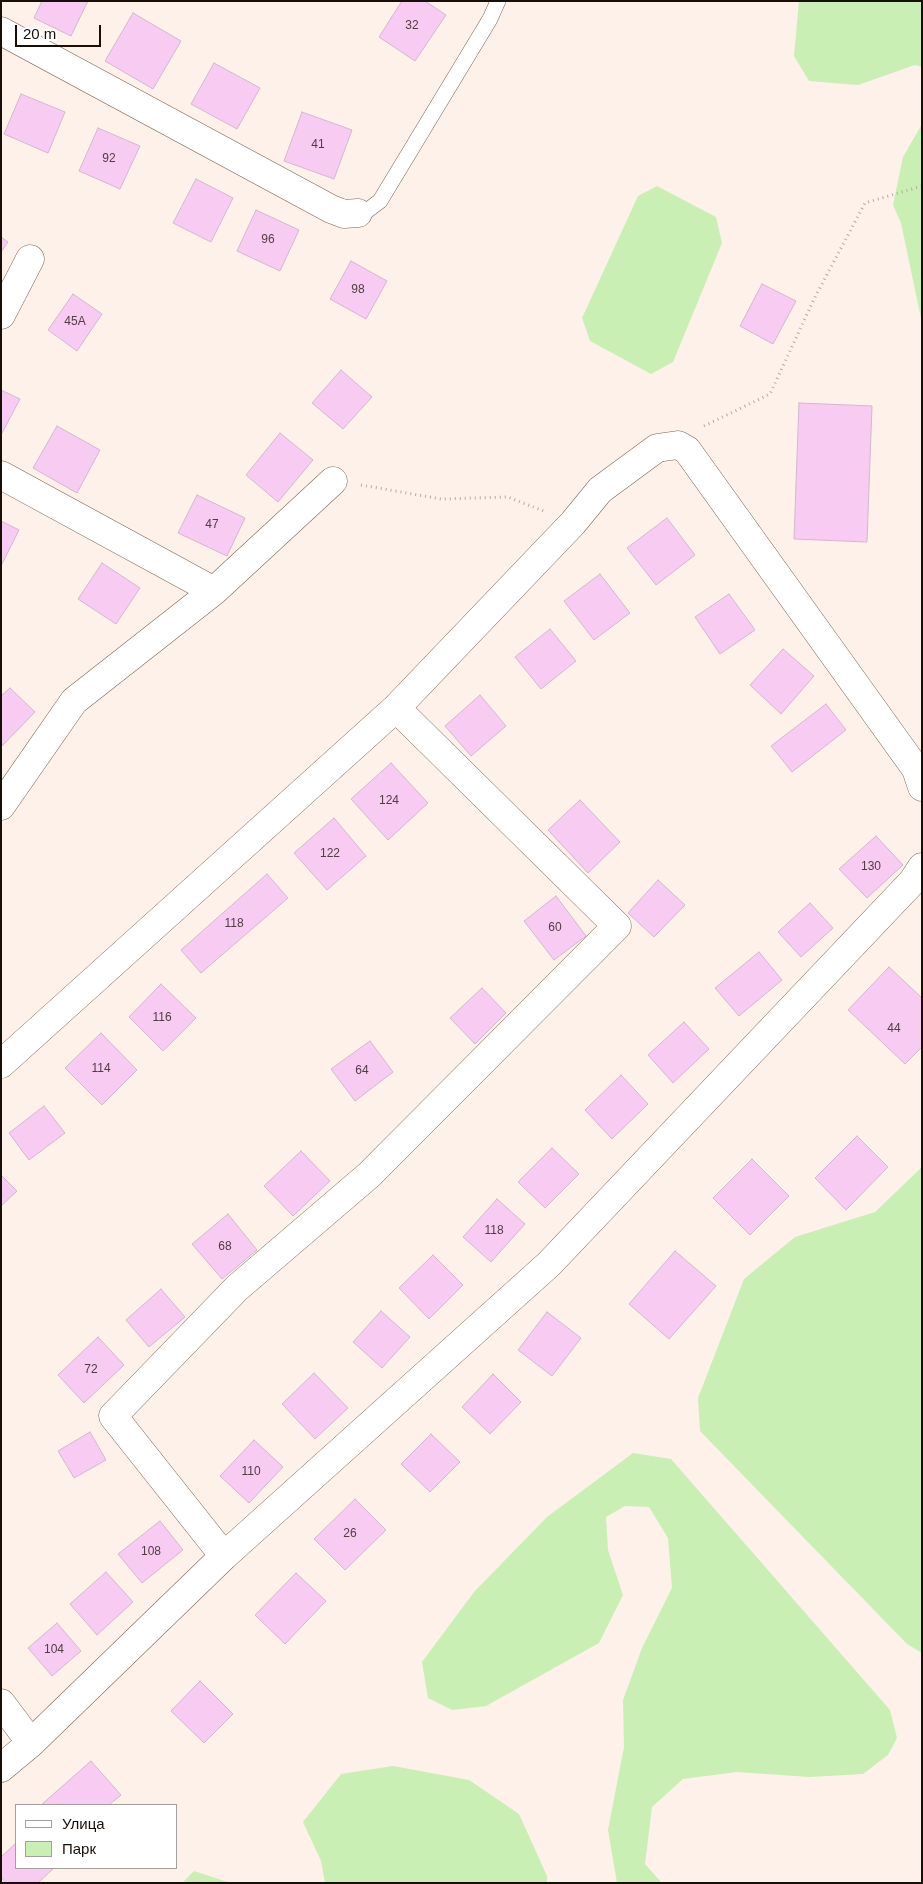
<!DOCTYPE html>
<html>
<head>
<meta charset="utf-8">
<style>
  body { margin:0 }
  #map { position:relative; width:923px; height:1884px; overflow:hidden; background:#fdf1e9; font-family:Helvetica,sans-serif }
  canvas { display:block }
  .frame { position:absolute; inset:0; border:2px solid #180e08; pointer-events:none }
  .legend { position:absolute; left:15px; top:1804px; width:162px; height:65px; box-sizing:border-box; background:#fff; border:1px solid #a39f9c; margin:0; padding:6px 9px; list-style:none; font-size:15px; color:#180e08 }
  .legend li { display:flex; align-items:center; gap:10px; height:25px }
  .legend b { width:25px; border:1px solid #a39f9c }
  .scale { position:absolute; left:15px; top:25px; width:86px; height:22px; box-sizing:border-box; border:2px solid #180e08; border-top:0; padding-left:6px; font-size:15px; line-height:18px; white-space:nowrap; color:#180e08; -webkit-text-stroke:4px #fff; paint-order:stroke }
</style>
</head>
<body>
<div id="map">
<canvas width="923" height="1884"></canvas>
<div class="frame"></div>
<ul class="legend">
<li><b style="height:6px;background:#fff"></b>Улица</li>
<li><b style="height:14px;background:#c9efb5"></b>Парк</li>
</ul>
<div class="scale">20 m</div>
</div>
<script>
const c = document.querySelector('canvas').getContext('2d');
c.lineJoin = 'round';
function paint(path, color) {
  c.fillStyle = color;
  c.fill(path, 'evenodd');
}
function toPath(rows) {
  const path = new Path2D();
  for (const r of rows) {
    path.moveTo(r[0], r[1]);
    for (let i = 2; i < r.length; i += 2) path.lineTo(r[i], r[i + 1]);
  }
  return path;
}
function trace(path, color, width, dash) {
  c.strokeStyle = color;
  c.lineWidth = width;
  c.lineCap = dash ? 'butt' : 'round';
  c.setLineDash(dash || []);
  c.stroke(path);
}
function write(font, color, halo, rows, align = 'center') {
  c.font = font + ' Helvetica,sans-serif';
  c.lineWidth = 4.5;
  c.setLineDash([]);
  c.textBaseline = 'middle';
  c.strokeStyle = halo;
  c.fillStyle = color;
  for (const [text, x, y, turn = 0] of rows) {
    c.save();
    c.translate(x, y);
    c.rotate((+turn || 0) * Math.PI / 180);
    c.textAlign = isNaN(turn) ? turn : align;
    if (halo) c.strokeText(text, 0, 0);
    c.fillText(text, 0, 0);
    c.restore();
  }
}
const green = toPath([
  [799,1,922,1,922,67,915,65,858,85,809,81,794,56],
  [922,124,922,323,901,223,893,205,903,157],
  [657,186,716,217,722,243,673,362,651,374,590,341,582,318,638,196],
  [922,1167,922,1653,907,1644,700,1431,698,1398,744,1279,795,1237,875,1212],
  [633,1453,671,1459,890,1710,897,1738,888,1755,863,1774,810,1777,737,1772,683,1779,652,1807,645,1864,662,1883,617,1883,608,1830,624,1747,623,1700,642,1648,672,1588,668,1538,649,1507,625,1506,606,1517,608,1550,623,1595,599,1643,486,1706,452,1710,428,1698,422,1662,474,1592,547,1517],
  [393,1766,469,1780,519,1814,547,1876,547,1883,325,1883,321,1861,303,1822,341,1774],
  [194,1871,231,1883,182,1883]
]);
const building = toPath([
  [42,1,88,1,71,36,34,18,42,1],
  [402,1,425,1,446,15,415,61,379,37,402,1],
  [133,13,181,41,153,89,105,61,133,13],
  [214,63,260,88,237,129,191,104,214,63],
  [21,94,65,112,48,153,4,134,21,94],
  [302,112,352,130,334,179,284,161,302,112],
  [98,128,140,146,120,189,79,171,98,128],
  [196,179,233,198,211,242,173,223,196,179],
  [256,210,299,230,280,271,237,251,256,210],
  [1,237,8,242,1,252,1,237],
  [351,261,387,281,366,319,330,299,351,261],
  [762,284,796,301,773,344,740,326,762,284],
  [73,294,102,314,77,351,48,330,73,294],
  [341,370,372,397,343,429,312,403,341,370],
  [1,390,20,399,1,435,1,390],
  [799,403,872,406,867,542,794,539,799,403],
  [57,426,100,450,77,493,33,468,57,426],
  [280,433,313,460,278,502,246,475,280,433],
  [197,495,245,518,227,556,178,533,197,495],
  [667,518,695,555,656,585,627,548,667,518],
  [1,521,19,530,1,566,1,521],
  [102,563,140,588,116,624,78,599,102,563],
  [600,574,630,613,594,640,564,601,600,574],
  [729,594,755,630,720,654,695,617,729,594],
  [550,629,576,661,541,689,515,657,550,629],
  [783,649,814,676,781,714,750,685,783,649],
  [10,688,35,712,1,747,1,696,10,688],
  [480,695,506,726,471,756,445,726,480,695],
  [826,704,846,730,792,772,771,746,826,704],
  [391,763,428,803,388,840,351,799,391,763],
  [580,800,620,842,588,873,548,830,580,800],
  [334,818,366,856,327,890,294,853,334,818],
  [876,836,903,865,867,898,839,869,876,836],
  [267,874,288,898,201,973,181,950,267,874],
  [658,880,685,905,654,937,628,913,658,880],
  [556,896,586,936,554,960,524,921,556,896],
  [810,903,833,928,801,957,778,932,810,903],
  [759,952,782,980,739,1016,715,988,759,952],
  [889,967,922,998,922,1047,905,1064,848,1010,889,967],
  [161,984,196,1018,163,1051,129,1017,161,984],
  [482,988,506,1013,475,1044,450,1018,482,988],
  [684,1022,709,1049,673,1083,648,1055,684,1022],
  [101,1033,137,1070,102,1105,65,1068,101,1033],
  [370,1041,393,1072,355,1101,331,1069,370,1041],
  [621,1075,648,1104,612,1139,585,1110,621,1075],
  [44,1106,65,1133,29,1160,9,1133,44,1106],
  [857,1136,888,1167,846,1210,815,1178,857,1136],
  [552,1148,579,1174,545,1208,518,1182,552,1148],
  [301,1151,330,1181,293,1216,264,1186,301,1151],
  [752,1159,789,1196,750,1235,713,1198,752,1159],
  [1,1175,17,1191,1,1206,1,1175],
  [497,1199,525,1224,491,1262,463,1237,497,1199],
  [228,1214,257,1250,222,1279,192,1244,228,1214],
  [675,1251,716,1286,669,1339,629,1304,675,1251],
  [433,1255,463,1285,429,1319,399,1288,433,1255],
  [161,1289,185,1317,149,1347,126,1320,161,1289],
  [381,1311,410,1337,382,1368,353,1342,381,1311],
  [547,1312,581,1338,552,1376,518,1350,547,1312],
  [98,1337,124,1365,84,1403,58,1375,98,1337],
  [314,1373,348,1408,315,1439,282,1404,314,1373],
  [493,1374,521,1402,490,1434,462,1407,493,1374],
  [90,1432,106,1460,74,1478,58,1451,90,1432],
  [431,1434,460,1462,430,1492,401,1464,431,1434],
  [254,1440,283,1467,249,1503,220,1476,254,1440],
  [355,1499,386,1530,345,1570,314,1539,355,1499],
  [160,1521,183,1550,142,1583,118,1554,160,1521],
  [106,1572,133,1602,97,1635,70,1604,106,1572],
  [296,1573,326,1601,285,1644,255,1615,296,1573],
  [57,1623,81,1651,52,1676,28,1648,57,1623],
  [200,1681,233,1714,204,1743,171,1711,200,1681],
  [91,1761,121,1795,109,1805,41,1805,91,1761],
  [16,1843,16,1868,54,1868,38,1883,6,1883,1,1877,1,1857,16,1843]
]);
const path = toPath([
  [704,426,770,394,814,299,865,203,922,186],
  [361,485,441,499,508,497,546,512]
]);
const service = toPath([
  [358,213,368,210,380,201,490,19,498,1]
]);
const minor = toPath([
  [1,31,331,209,344,214,358,213],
  [1,315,30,259],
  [1,475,214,591,74,701,1,806],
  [214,591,333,481],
  [1,1064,396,708,573,523,600,490,657,448,678,445,687,450,916,769,922,787],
  [224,1556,113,1416,237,1288,369,1175,617,926,396,708],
  [1,1703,31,1743,1,1768],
  [31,1743,224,1556,549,1264,912,882,922,867]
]);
const numberNames = [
  ["32",412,26],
  ["41",318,145],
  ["92",109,159],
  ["96",268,240],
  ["98",358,290],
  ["45А",75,322],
  ["47",212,525],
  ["124",389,801],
  ["122",330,854],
  ["130",871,867],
  ["118",234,924],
  ["60",555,928],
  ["116",162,1018],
  ["44",894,1029],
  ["114",101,1069],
  ["64",362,1071],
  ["118",494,1231],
  ["68",225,1247],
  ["72",91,1370],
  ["110",251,1472],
  ["26",350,1534],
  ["108",151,1552],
  ["104",54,1650]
];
paint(green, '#c9efb5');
paint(building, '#f8cbf2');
trace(building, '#d2b7ce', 1);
trace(service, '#7d6351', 16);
trace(minor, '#7d6351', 29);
trace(path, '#b6aaa3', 3, [1, 4]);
trace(service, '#fff', 15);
trace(minor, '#fff', 28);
write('12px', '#503d42', null, numberNames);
</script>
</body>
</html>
